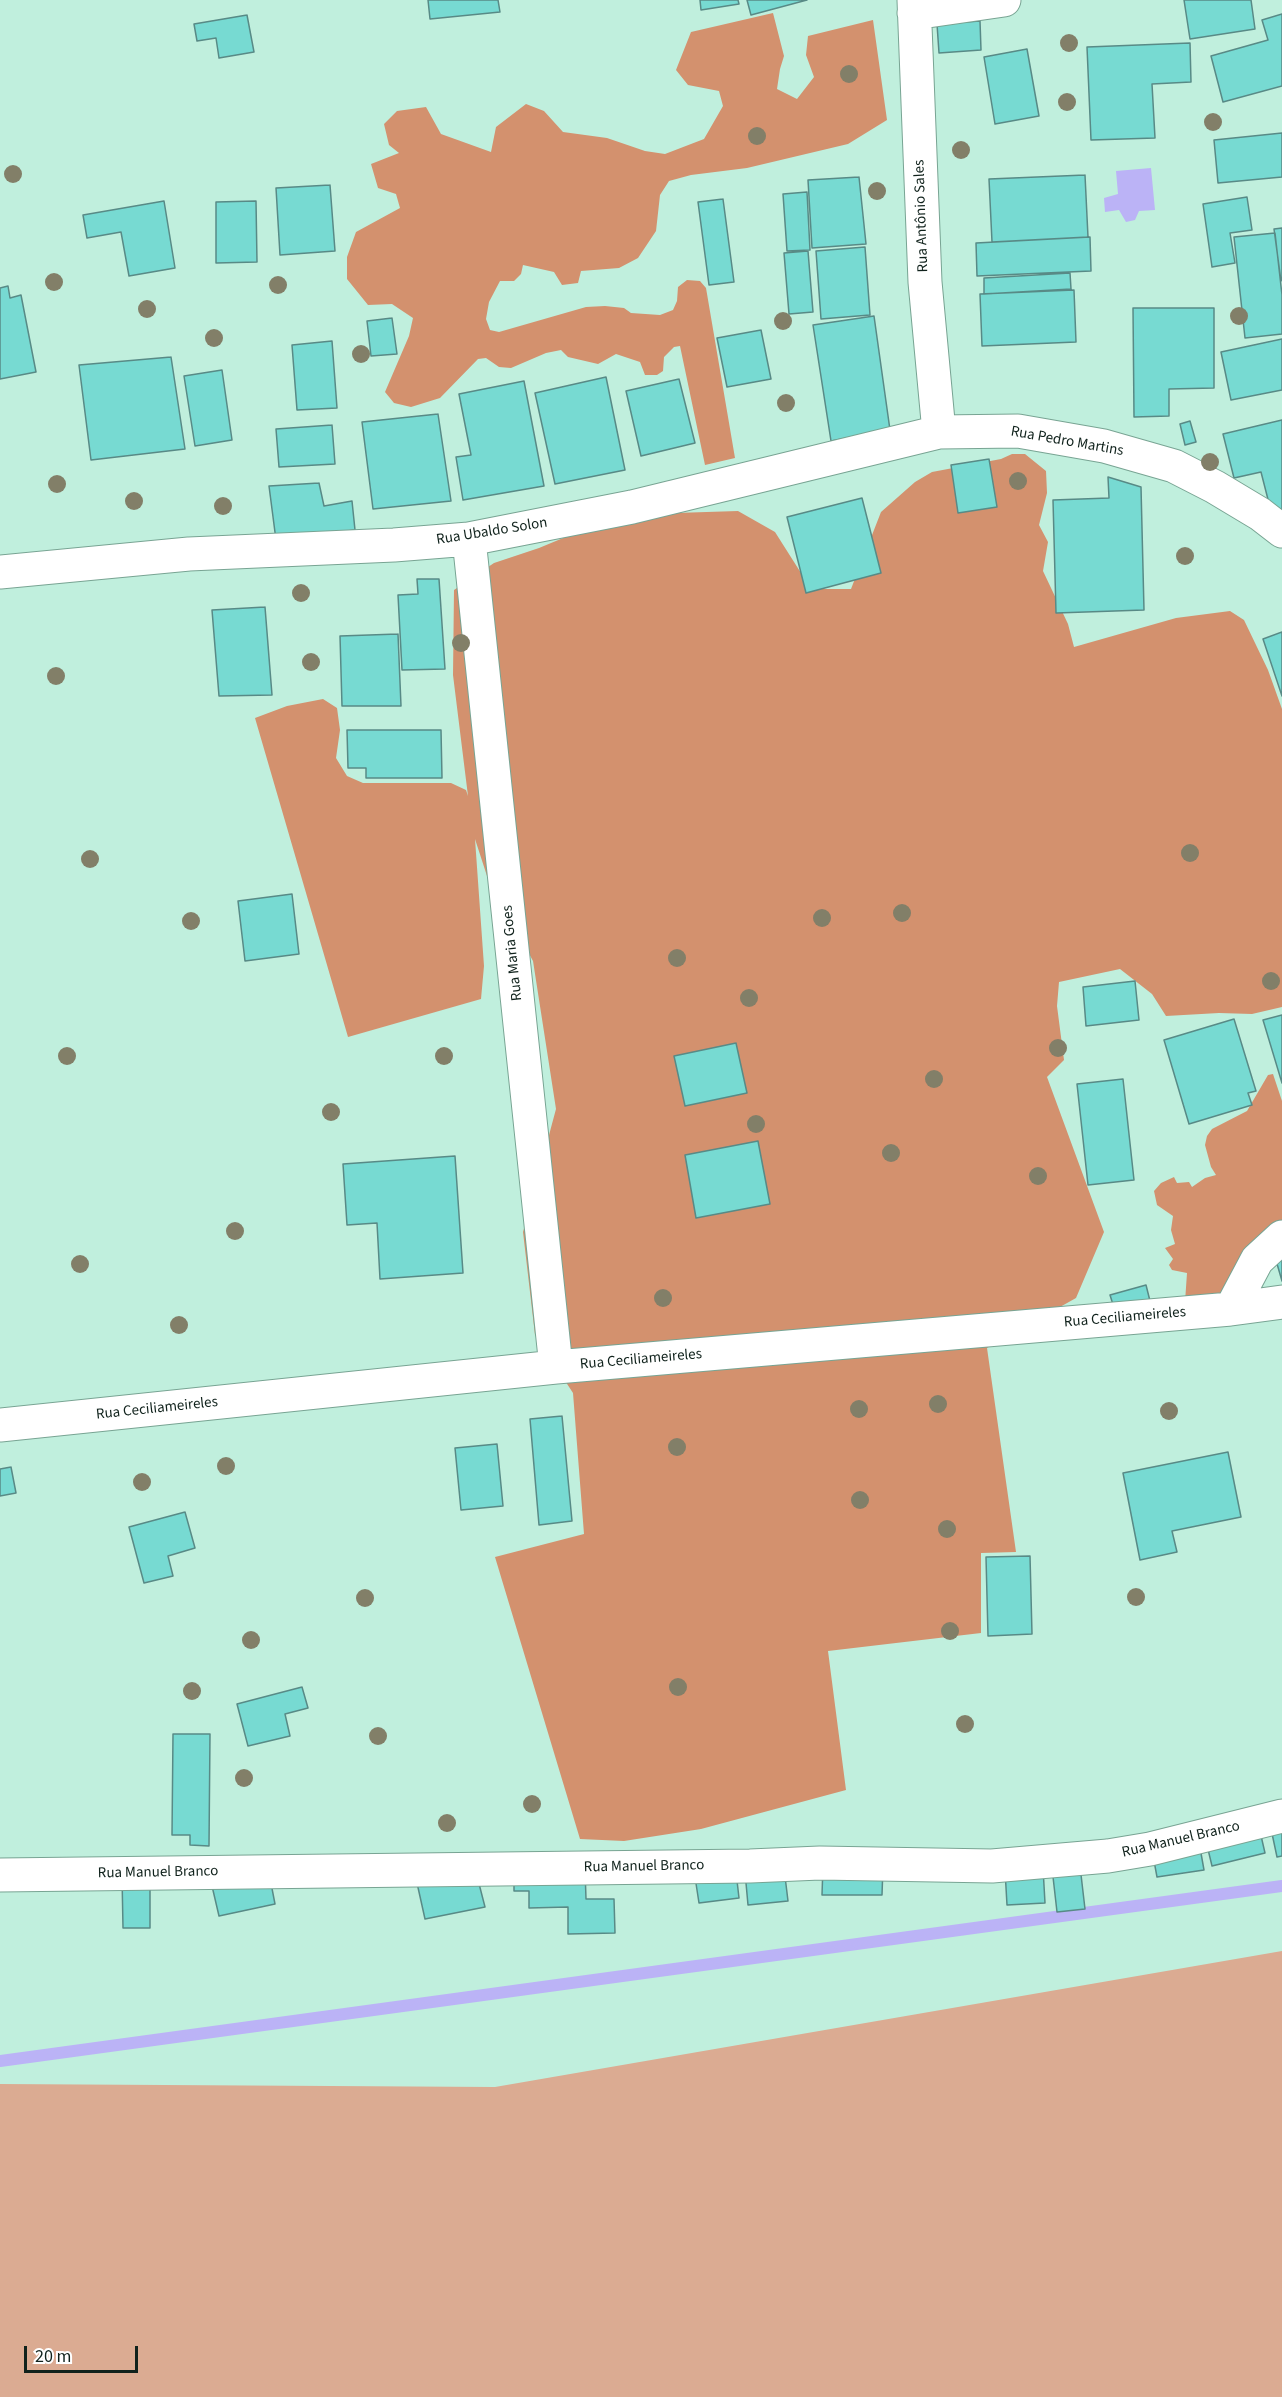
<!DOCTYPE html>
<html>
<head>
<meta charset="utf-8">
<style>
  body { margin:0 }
  #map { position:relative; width:1282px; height:2397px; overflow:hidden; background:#c0efdd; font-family:"Source Sans 3",sans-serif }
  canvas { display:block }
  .scale { position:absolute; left:24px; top:2346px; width:114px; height:27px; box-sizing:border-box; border:3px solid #10221c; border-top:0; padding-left:8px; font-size:18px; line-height:21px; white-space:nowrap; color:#10221c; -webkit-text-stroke:4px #fff; paint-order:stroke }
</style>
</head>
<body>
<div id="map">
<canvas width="1282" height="2397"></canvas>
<div class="scale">20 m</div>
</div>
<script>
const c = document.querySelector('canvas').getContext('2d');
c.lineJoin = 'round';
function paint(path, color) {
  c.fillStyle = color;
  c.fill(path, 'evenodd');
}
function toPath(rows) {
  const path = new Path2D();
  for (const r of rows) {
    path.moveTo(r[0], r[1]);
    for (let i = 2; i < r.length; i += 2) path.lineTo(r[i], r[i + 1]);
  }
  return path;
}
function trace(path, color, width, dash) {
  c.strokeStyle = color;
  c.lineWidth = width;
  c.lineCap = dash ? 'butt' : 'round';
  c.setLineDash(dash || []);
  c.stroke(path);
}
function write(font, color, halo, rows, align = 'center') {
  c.font = font + ' "Source Sans 3",sans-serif';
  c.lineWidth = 4.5;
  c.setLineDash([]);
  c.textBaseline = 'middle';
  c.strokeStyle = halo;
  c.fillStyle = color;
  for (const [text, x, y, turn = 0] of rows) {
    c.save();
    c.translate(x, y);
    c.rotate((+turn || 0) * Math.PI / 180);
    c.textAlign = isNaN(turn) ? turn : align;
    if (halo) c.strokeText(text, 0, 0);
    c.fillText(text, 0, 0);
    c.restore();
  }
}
const green = toPath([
  [1282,1951,1282,2397,0,2397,0,2084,495,2087]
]);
const forest = toPath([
  [773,13,784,56,780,69,777,89,797,99,814,77,806,55,808,36,873,20,887,120,848,144,747,168,691,175,669,181,660,195,656,231,638,258,619,268,581,271,578,283,562,285,554,272,523,265,521,274,514,281,500,281,489,302,486,319,490,330,499,332,586,307,605,306,624,308,631,313,660,315,673,310,677,301,678,287,687,280,700,281,706,288,735,458,705,465,680,346,674,347,664,357,663,371,657,375,645,375,640,362,616,354,598,364,568,357,561,350,546,353,511,368,499,367,486,358,478,359,440,398,411,407,394,403,385,392,409,336,413,318,392,304,368,305,347,279,347,257,356,232,400,208,396,194,378,188,371,164,399,153,389,145,384,124,397,111,426,107,441,134,491,152,496,127,526,104,544,111,563,132,607,138,645,151,665,154,704,139,723,106,719,91,688,85,676,70,691,32],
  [1012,454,1025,454,1046,471,1047,493,1039,525,1048,542,1043,571,1068,624,1074,647,1176,618,1230,611,1244,620,1268,670,1282,709,1282,1007,1252,1014,1219,1013,1166,1016,1152,994,1120,969,1059,982,1057,1006,1064,1060,1047,1077,1104,1232,1076,1298,987,1348,1016,1552,981,1553,981,1633,828,1651,846,1790,701,1829,624,1841,580,1839,495,1557,584,1534,573,1393,535,1335,523,1232,556,1109,533,961,487,876,475,839,484,966,481,999,348,1037,255,718,287,706,323,699,337,708,340,730,336,758,347,776,363,783,451,783,466,790,468,796,453,675,454,590,494,563,539,548,597,524,644,514,738,511,775,532,801,573,818,589,851,589,881,512,915,482,932,472,1001,459],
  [1273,1074,1282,1101,1282,1237,1231,1309,1185,1302,1187,1273,1172,1270,1169,1265,1173,1259,1165,1248,1175,1244,1171,1230,1173,1216,1157,1205,1154,1191,1161,1183,1174,1177,1177,1183,1189,1182,1192,1187,1205,1178,1216,1175,1211,1167,1205,1145,1207,1136,1212,1129,1247,1111,1268,1075]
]);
const water = toPath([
  [1151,168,1155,210,1139,211,1135,220,1126,222,1119,210,1105,212,1104,198,1118,194,1116,171]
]);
const stream = toPath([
  [0,2061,1282,1886]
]);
const building = toPath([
  [428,0,498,0,500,12,430,19,428,0],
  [700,0,738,0,739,4,701,10,700,0],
  [747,0,807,0,751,15,747,0],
  [1184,0,1251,0,1255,29,1190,39,1184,0],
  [1282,14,1282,86,1223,102,1211,56,1268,40,1262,20,1282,14],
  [247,15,254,52,219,58,216,38,197,41,194,24,247,15],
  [980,21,981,50,939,53,937,24,980,21],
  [1190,43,1191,82,1152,84,1155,138,1091,140,1087,47,1190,43],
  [1027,49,1039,116,995,124,984,57,1027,49],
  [1282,133,1282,177,1218,183,1214,140,1282,133],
  [1085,175,1088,237,992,242,989,179,1085,175],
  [859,177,866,244,812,248,808,180,859,177],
  [330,185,335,251,280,255,276,188,330,185],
  [807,192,810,250,787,251,783,194,807,192],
  [1247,197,1252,230,1230,233,1235,263,1212,267,1203,204,1247,197],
  [723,199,734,282,709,285,698,202,723,199],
  [164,201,175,268,129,276,121,232,87,238,83,215,164,201],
  [256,201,257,262,216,263,216,202,256,201],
  [1282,228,1282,280,1281,281,1274,229,1282,228],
  [1275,233,1282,295,1282,334,1245,338,1234,237,1275,233],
  [1090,237,1091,271,977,276,976,243,1090,237],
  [865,247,870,315,821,319,816,251,865,247],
  [808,251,813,312,789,314,784,253,808,251],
  [1070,273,1071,289,984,294,984,278,1070,273],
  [8,286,10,298,21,295,36,372,0,379,0,288,8,286],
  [1074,290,1076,342,982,346,980,294,1074,290],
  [1133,308,1214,308,1214,388,1169,389,1169,416,1134,417,1133,308],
  [874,316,890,430,831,441,813,325,874,316],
  [392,318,397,354,371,356,367,321,392,318],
  [761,330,771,379,727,387,717,338,761,330],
  [1282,339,1282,390,1231,400,1221,352,1282,339],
  [332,341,337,408,297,410,292,345,332,341],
  [171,357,185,449,91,460,79,365,171,357],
  [222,370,232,440,195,446,184,376,222,370],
  [606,377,625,470,555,484,535,393,606,377],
  [679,379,695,443,641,456,626,391,679,379],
  [524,381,544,486,463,500,456,457,471,455,459,394,524,381],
  [438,414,451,501,373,509,362,422,438,414],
  [1282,420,1282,521,1274,523,1261,472,1234,478,1223,434,1282,420],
  [1190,421,1196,442,1185,445,1180,424,1190,421],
  [332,425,335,464,279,467,276,429,332,425],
  [989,459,997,507,958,513,951,465,989,459],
  [1108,477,1141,487,1144,610,1056,613,1053,500,1109,498,1108,477],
  [319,483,324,506,352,501,355,530,276,540,269,486,319,483],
  [862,498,881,573,806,593,787,517,862,498],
  [417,579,439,579,445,669,402,670,398,595,418,594,417,579],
  [265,607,272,695,219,696,212,610,265,607],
  [1282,632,1282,696,1263,639,1282,632],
  [398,634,401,706,342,706,340,636,398,634],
  [347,730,441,730,442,778,366,778,366,768,348,768,347,730],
  [292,894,299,954,245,961,238,901,292,894],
  [1135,981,1139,1020,1086,1026,1083,987,1135,981],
  [1282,1015,1282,1083,1263,1020,1282,1015],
  [1234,1019,1256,1091,1248,1093,1252,1105,1189,1124,1164,1040,1234,1019],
  [736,1043,747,1093,685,1106,674,1056,736,1043],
  [1123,1079,1134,1180,1088,1185,1077,1084,1123,1079],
  [758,1141,770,1204,696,1218,685,1155,758,1141],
  [455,1156,463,1273,380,1279,377,1223,347,1225,343,1164,455,1156],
  [1282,1247,1282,1281,1273,1250,1282,1247],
  [1146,1285,1150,1301,1115,1311,1110,1295,1146,1285],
  [562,1416,572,1521,539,1525,530,1419,562,1416],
  [497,1444,503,1506,461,1510,455,1448,497,1444],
  [1228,1452,1241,1517,1172,1531,1177,1552,1140,1560,1123,1473,1228,1452],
  [11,1467,16,1493,0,1496,0,1469,11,1467],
  [185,1512,195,1548,168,1556,173,1576,144,1583,129,1527,185,1512],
  [1030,1556,1032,1634,988,1636,986,1557,1030,1556],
  [302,1687,308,1708,285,1714,290,1736,248,1746,237,1704,302,1687],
  [173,1734,210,1734,209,1846,190,1845,190,1835,172,1835,173,1734],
  [1282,1822,1282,1856,1277,1857,1270,1824,1282,1822],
  [1259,1827,1265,1853,1212,1866,1206,1841,1259,1827],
  [1199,1842,1204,1870,1157,1877,1152,1850,1199,1842],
  [823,1865,883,1866,882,1895,822,1895,823,1865],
  [1080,1866,1085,1909,1057,1912,1052,1868,1080,1866],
  [784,1868,788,1901,748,1905,745,1872,784,1868],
  [1043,1868,1045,1903,1007,1905,1005,1870,1043,1868],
  [585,1869,586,1899,614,1899,615,1933,568,1934,568,1907,529,1908,529,1891,514,1891,514,1871,585,1869],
  [476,1872,485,1907,425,1919,417,1883,476,1872],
  [736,1872,739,1898,699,1903,695,1877,736,1872],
  [269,1873,275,1904,219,1916,212,1886,269,1873],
  [122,1876,150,1876,150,1928,123,1928,122,1876]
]);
const street = toPath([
  [914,0,925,282,939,432],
  [914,13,1004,0],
  [469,539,556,1367],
  [0,572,189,554,394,545,469,539,632,507,939,432,1018,431,1104,446,1174,466,1215,487,1260,514,1282,531],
  [1231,1309,1257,1260,1282,1237],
  [0,1425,556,1367,1231,1309,1282,1302],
  [0,1875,750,1866,820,1863,992,1866,1108,1856,1150,1849,1282,1816]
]);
const trees = [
  [1069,43],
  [849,74],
  [1067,102],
  [1213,122],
  [757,136],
  [961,150],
  [13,174],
  [877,191],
  [54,282],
  [278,285],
  [147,309],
  [1239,316],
  [783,321],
  [214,338],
  [361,354],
  [786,403],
  [1210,462],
  [1018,481],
  [57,484],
  [134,501],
  [223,506],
  [1185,556],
  [301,593],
  [461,643],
  [311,662],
  [56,676],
  [1190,853],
  [90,859],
  [902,913],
  [822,918],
  [191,921],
  [677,958],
  [1271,981],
  [749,998],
  [1058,1048],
  [67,1056],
  [444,1056],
  [934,1079],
  [331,1112],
  [756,1124],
  [891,1153],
  [1038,1176],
  [235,1231],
  [80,1264],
  [663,1298],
  [179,1325],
  [938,1404],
  [859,1409],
  [1169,1411],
  [677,1447],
  [226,1466],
  [142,1482],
  [860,1500],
  [947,1529],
  [1136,1597],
  [365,1598],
  [950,1631],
  [251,1640],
  [678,1687],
  [192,1691],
  [965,1724],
  [378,1736],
  [244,1778],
  [532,1804],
  [447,1823]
];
const streetNames = [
  ["Rua Antônio Sales",922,216,-92],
  ["Rua Pedro Martins",1067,442,10],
  ["Rua Ubaldo Solon",492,532,-9],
  ["Rua Maria Goes",513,953,-96],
  ["Rua Ceciliameireles",1125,1318,-5],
  ["Rua Ceciliameireles",641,1360,-5],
  ["Rua Ceciliameireles",157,1409,-6],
  ["Rua Manuel Branco",1181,1840,-13],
  ["Rua Manuel Branco",644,1867,-1],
  ["Rua Manuel Branco",158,1873,-1]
];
paint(green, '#dbab92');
paint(forest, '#d3916e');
paint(water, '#bbb3f6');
trace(stream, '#bbb3f6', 12);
paint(building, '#77dad2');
trace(building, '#588a86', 1.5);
trace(street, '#78a493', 35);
trace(street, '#fff', 33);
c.fillStyle = '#827f68';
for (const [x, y] of trees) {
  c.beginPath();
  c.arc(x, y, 9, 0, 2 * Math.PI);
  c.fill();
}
write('15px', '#10221c', '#fff', streetNames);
</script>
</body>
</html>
